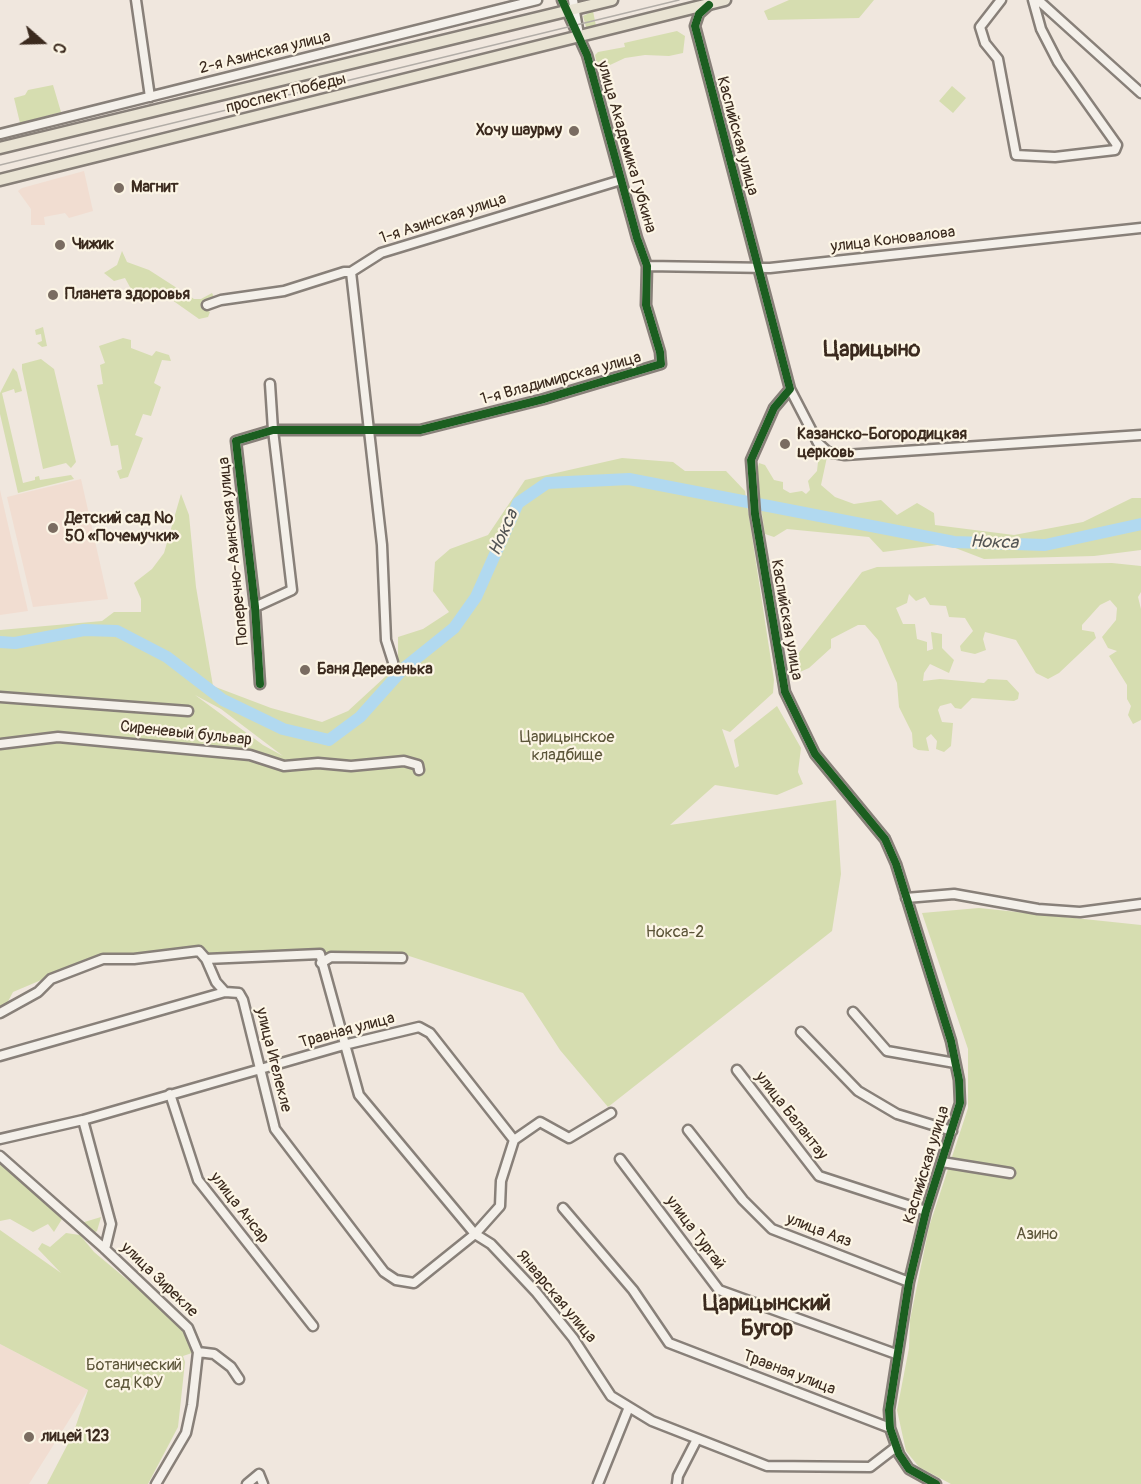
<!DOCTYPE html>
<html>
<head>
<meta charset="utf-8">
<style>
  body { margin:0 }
  #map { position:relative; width:1141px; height:1484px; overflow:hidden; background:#f0e7de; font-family:Pangolin,sans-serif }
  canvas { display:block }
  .north { position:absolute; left:12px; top:12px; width:60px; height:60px; -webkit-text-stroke:4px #fcf5e5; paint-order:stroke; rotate:110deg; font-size:16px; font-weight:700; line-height:24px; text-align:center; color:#3b2a1e }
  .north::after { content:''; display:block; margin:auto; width:21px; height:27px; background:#3b2a1e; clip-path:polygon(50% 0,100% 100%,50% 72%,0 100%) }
</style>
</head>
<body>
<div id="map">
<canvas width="1141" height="1484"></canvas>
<div class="north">С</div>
</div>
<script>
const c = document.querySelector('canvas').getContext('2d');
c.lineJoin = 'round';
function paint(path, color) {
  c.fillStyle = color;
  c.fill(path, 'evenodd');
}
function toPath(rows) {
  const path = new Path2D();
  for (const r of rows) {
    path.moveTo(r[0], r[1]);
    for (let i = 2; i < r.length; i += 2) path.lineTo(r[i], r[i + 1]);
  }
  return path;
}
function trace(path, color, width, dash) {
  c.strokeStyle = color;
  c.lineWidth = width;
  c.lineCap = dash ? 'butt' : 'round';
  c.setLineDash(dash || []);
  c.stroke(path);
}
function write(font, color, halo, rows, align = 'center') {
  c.font = font + ' Pangolin,sans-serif';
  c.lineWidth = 4.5;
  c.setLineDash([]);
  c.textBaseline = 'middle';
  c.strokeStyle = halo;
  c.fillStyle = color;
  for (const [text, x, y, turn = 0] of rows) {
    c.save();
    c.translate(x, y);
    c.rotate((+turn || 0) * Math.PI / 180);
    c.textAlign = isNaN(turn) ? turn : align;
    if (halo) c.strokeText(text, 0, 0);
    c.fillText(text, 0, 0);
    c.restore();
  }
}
const built = toPath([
  [84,171,93,211,69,218,65,213,44,217,45,225,31,225,31,209,18,191,22,188],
  [81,479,108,599,33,607,7,497],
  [0,490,28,611,0,615],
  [0,1344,88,1390,29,1484,0,1484]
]);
const green = toPath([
  [789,0,874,0,859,18,768,20,764,11],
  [593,11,596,26,586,27,583,16],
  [677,31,685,36,683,53,669,56,645,55,625,58,610,65,597,65,595,55,598,52,625,47,624,43],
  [53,85,61,112,20,123,14,98,25,95,28,90],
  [952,86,966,98,953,113,939,101],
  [122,251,127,262,149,270,194,299,201,299,212,293,215,299,200,306,210,312,208,317,199,319,165,295,131,289,125,278,114,281,104,273,117,265],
  [43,327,47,346,42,347,37,343,42,341,41,334,36,335,35,330],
  [123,338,131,340,131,348,152,356,156,351,169,355,171,361,162,360,154,383,161,387,151,416,143,414,135,435,143,438,128,477,120,479,117,471,122,469,118,445,111,446,97,385,103,384,100,365,105,363,99,346],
  [41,359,54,369,76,462,71,468,66,463,43,469,22,369,22,364],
  [13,368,17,372,22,391,15,393,14,389,2,393,23,483,35,480,35,477,39,476,40,480,71,475,74,479,18,493,0,414,0,393],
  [819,453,827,457,821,485,835,497,854,504,881,500,897,515,917,503,934,513,935,525,1014,535,1083,522,1132,498,1141,498,1141,550,1094,556,984,559,945,544,883,552,869,537,787,529,774,537,765,534,756,474,759,463,765,465,774,480,783,482,783,489,790,493,802,491,806,494,810,490,808,481,817,471],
  [622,458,673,462,685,471,726,471,745,491,774,680,773,693,730,732,722,729,735,768,739,766,734,740,777,706,801,748,798,772,803,784,777,795,715,785,670,825,836,800,841,874,832,931,608,1107,560,1050,523,993,403,954,201,957,105,953,13,992,4,1009,0,1011,0,630,102,621,114,612,141,612,141,599,134,583,152,569,164,553,181,494,189,515,196,587,213,686,271,708,322,722,348,711,398,665,398,637,423,629,449,612,433,591,435,562,450,549,488,535,525,480],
  [195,695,221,709,283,756,263,745],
  [290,760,393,761,295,764],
  [1112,563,1141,566,1141,592,1138,597,1141,609,1141,720,1133,724,1128,715,1131,706,1127,699,1127,685,1109,656,1117,651,1108,648,1102,637,1116,620,1117,608,1110,600,1100,605,1082,625,1082,630,1094,632,1096,638,1059,673,1048,679,1036,673,1016,640,985,632,983,639,986,650,975,654,961,651,960,646,973,631,965,618,949,617,946,606,930,605,925,597,916,601,909,594,907,603,896,608,903,624,915,624,917,639,927,642,927,651,933,649,931,632,942,634,942,648,954,660,949,673,930,664,924,673,923,681,940,679,984,683,988,679,1007,680,1019,693,1018,699,1014,701,972,698,961,709,955,708,951,703,940,706,938,710,942,722,953,723,951,746,944,752,936,749,937,741,931,734,926,738,929,751,918,750,913,747,912,733,899,707,897,683,878,640,865,625,858,625,831,639,831,648,809,668,793,675,790,664,862,572,877,567],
  [979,908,1141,925,1141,1484,951,1484,919,1467,906,1451,897,1410,909,1348,910,1320,929,1227,968,1108,968,1049,922,913],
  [0,1163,62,1219,54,1232,48,1224,33,1232,10,1219,0,1221],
  [101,1217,97,1231,91,1235,81,1223],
  [0,1230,61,1273,38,1249,42,1243,50,1247,66,1233,80,1235,94,1252,185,1328,195,1352,183,1356,185,1362,178,1427,148,1484,47,1484,73,1434,88,1390,0,1344]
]);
const river = toPath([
  [0,642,15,643,84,630,117,631,167,657,223,700,283,729,329,740,360,717,403,669,454,628,476,597,518,503,547,483,629,479,954,542,1045,545,1141,524]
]);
const minor = toPath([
  [136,0,150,97],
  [573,0,579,35],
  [1001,0,980,27,985,43,998,59,1016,155,1055,157,1115,150,1117,145,1058,62,1041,29,1033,0],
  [1038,0,1141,93],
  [709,5,699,14,695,26,790,389,774,408,751,460,755,514,785,692,815,754,885,839,896,864,951,1041,959,1080,960,1103,926,1211,909,1282,889,1410,890,1428,899,1454,909,1469,936,1484],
  [0,134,537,0],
  [647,266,770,268,1141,228],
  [351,272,382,545,386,640,393,662],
  [207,305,221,300,284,291,344,272,351,272,381,253,621,180],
  [790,389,818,443,828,452,845,455,1141,435],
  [255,607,292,590,273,430,270,384],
  [260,684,255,607,236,441,273,430,420,430,544,399,661,364,660,352,646,305,647,266,637,238,587,55,562,0],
  [0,697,188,711],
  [0,744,58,737,250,755,284,766,318,763,351,766,404,761,418,765,419,770],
  [906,898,954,894,1038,909,1080,912,1141,904],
  [206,959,320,954,359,1095,475,1234,491,1244,536,1292,573,1338,611,1396,652,1421,767,1466,870,1467,896,1447],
  [321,963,331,957,402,958],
  [853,1012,887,1051,955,1063],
  [0,1013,38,992,51,979,103,959,134,959,199,951,206,959,216,982,225,992],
  [801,1032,858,1091,897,1114,952,1131],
  [0,1056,225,992,239,993,243,1000,275,1129,384,1272,396,1280,414,1283,475,1234,500,1206,501,1181,514,1140,540,1122,569,1138,611,1113],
  [737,1070,819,1176,926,1211],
  [170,1094,198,1180,313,1326],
  [83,1120,111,1224,105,1249],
  [688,1130,743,1200,772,1229,909,1282],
  [0,1139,83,1120,344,1045,419,1027,430,1033,514,1140],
  [0,1156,105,1249,188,1328,198,1352,192,1405,186,1433,156,1484],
  [620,1159,719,1290,896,1354],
  [942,1162,1010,1173],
  [563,1208,633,1290,669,1343,890,1428],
  [198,1352,214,1354,231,1367,239,1379],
  [247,1484,259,1474,263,1484],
  [598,1484,629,1407],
  [677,1484,678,1476,697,1439]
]);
const major = toPath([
  [0,148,612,0],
  [0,180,725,0]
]);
const tram = toPath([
  [0,165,679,0]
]);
const cycleway = toPath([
  [709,5,699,14,695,26,790,389,774,408,751,460,755,514,785,692,815,754,885,839,896,864,951,1041,959,1080,960,1103,926,1211,909,1282,889,1410,890,1428,899,1454,909,1469,936,1484],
  [260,684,255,607,236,441,273,430,420,430,544,399,661,364,660,352,646,305,647,266,637,238,587,55,562,0]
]);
const markers = [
  [574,131,6,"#7a6c61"],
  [119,188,6,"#7a6c61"],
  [60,245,6,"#7a6c61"],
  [53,295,6,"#7a6c61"],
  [785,444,6,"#7a6c61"],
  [53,528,6,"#7a6c61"],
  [305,670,6,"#7a6c61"],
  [29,1437,6,"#7a6c61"]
];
const streetNames = [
  ["2-я Азинская улица",265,53,-14],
  ["проспект Победы",286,94,-14],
  ["Каспийская улица",737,136,75],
  ["улица Академика Губкина",626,147,74],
  ["1-я Азинская улица",443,219,-18],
  ["улица Коновалова",893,240,-7],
  ["1-я Владимирская улица",561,379,-15],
  ["Поперечно-Азинская улица",234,551,-96],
  ["Каспийская улица",786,620,80],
  ["Сиреневый бульвар",186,734,6],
  ["Травная улица",347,1031,-15],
  ["улица Игелекле",273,1060,76],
  ["улица Балантау",791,1116,52],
  ["Каспийская улица",927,1165,-73],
  ["улица Ансар",239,1208,52],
  ["улица Аяз",819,1231,21],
  ["улица Тургай",695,1233,53],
  ["улица Зирекле",159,1280,44],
  ["Январская улица",556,1297,50],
  ["Травная улица",789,1373,21]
];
const poiNames = [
  ["Хочу шаурму",562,131,"right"],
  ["Магнит",131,188],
  ["Чижик",72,245],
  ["Планета здоровья",65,295],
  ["Казанско-Богородицкая",797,435],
  ["церковь",797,453],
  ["Детский сад №",65,519],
  ["50 «Почемучки»",65,537],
  ["Баня Деревенька",317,670],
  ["лицей 123",41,1437]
];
const parkNames = [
  ["Царицынское",567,738],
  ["кладбище",567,756],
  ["Нокса-2",675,933],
  ["Азино",1037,1235],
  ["Ботанический",134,1366],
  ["сад КФУ",134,1384]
];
const waterNames = [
  ["Нокса",504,533,-66],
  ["Нокса",994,543,2]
];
const districtNames = [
  ["Царицыно",872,350],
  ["Царицынский",767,1304],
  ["Бугор",767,1329]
];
paint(built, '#f1ddd1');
paint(green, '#d6ddb0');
trace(river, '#b1d9f0', 12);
trace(minor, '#888079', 13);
trace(major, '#888079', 15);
trace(minor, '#f4f0ea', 8);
trace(major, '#e9e3d3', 10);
trace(tram, '#b2ada7', 1.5);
trace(cycleway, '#1b5e20', 8);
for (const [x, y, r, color] of markers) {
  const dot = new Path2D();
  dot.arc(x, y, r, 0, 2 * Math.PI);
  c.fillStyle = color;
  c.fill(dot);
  trace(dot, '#fcf5e5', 2);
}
write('16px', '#3b2a1e', '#fcf5e5', streetNames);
write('bold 16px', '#3b2a1e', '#fcf5e5', poiNames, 'left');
write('16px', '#5c5539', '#fcf5e5', parkNames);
write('italic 18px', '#525454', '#fcf5e5', waterNames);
write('bold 22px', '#3b2a1e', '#fcf5e5', districtNames);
</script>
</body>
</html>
